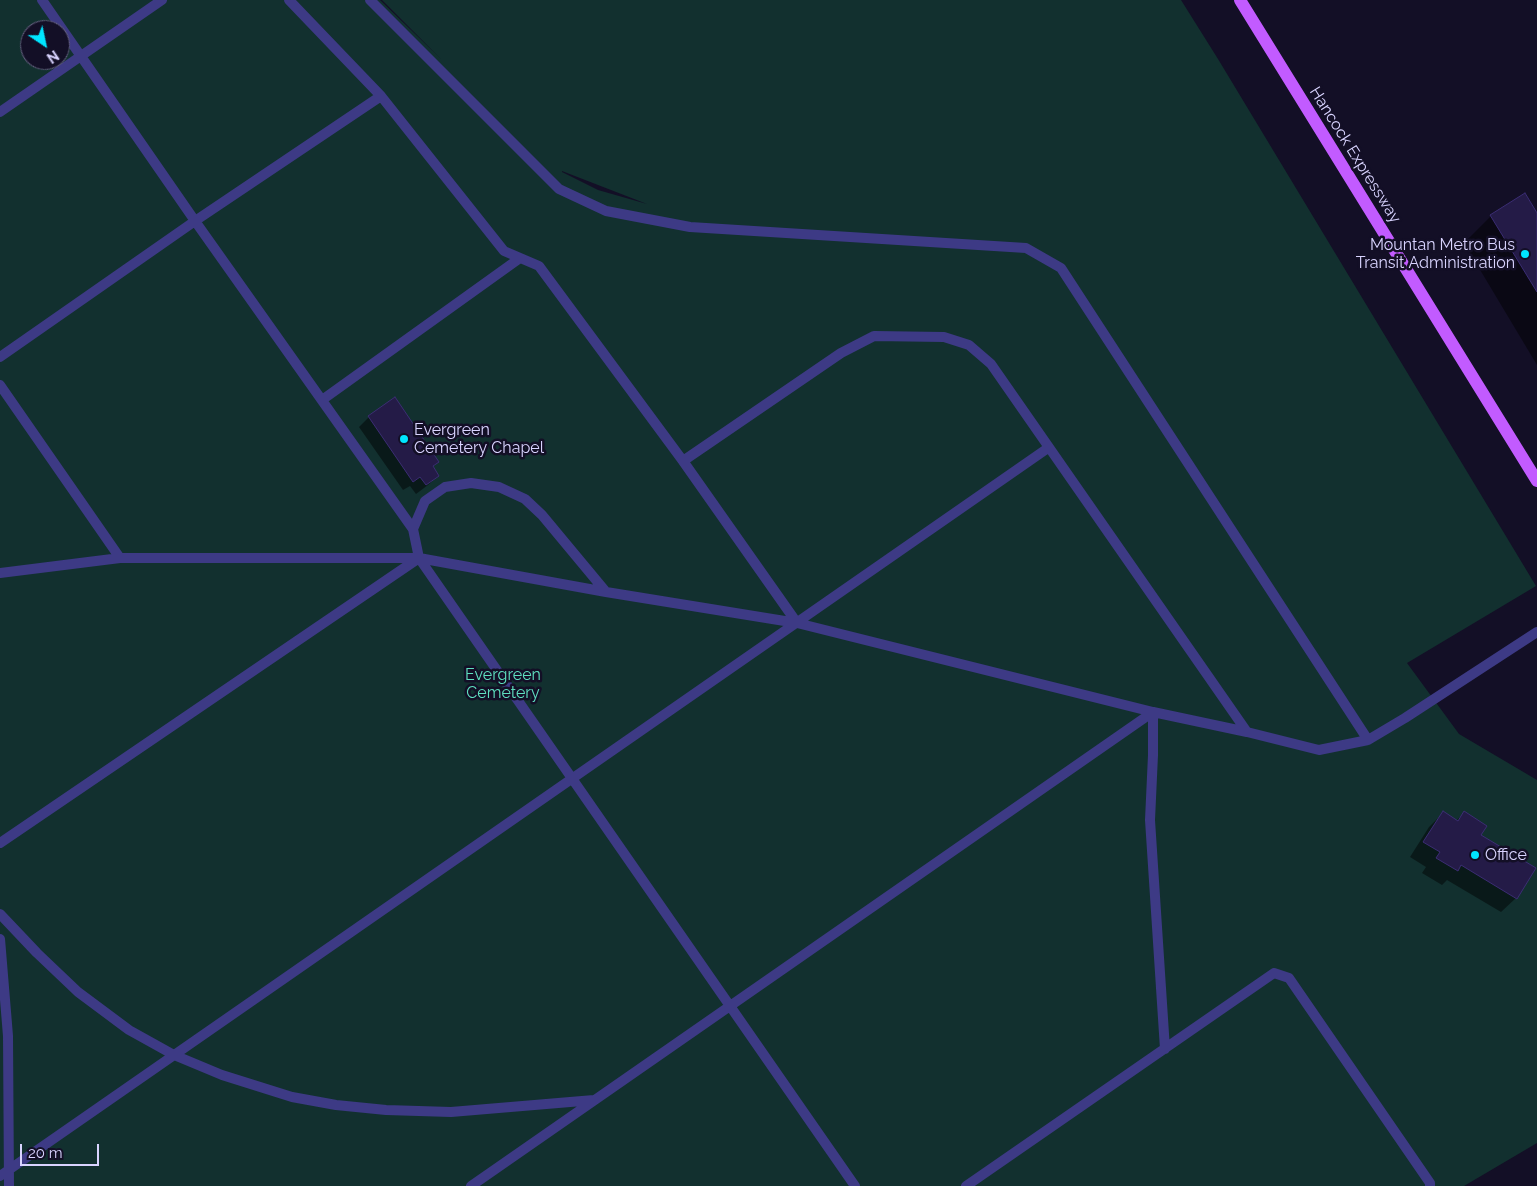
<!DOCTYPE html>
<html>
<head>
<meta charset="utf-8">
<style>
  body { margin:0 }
  #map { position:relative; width:1537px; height:1186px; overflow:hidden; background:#130f26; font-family:Raleway,sans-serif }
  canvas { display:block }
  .north { position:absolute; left:20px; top:20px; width:50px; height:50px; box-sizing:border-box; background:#130f26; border:1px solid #625e7d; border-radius:50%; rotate:146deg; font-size:14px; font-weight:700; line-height:20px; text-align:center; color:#d9d4ff }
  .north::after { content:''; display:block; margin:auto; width:18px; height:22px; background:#00e5ff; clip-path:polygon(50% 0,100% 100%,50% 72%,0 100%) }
  .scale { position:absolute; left:20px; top:1144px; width:79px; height:22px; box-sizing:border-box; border:2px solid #d9d4ff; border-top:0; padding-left:6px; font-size:15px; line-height:18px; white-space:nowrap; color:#d9d4ff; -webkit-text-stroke:4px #130f26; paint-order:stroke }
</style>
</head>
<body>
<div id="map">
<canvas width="1537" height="1186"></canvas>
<div class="north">N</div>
<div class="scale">20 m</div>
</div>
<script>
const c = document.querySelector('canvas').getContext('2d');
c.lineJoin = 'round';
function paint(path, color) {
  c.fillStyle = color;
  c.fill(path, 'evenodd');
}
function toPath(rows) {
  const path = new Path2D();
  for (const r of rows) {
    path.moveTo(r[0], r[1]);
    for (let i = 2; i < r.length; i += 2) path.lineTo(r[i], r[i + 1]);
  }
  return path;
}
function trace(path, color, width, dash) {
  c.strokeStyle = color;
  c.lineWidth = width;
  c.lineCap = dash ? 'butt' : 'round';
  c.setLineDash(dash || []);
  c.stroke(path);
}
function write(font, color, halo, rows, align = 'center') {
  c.font = font + ' Raleway,sans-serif';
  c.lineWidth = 5;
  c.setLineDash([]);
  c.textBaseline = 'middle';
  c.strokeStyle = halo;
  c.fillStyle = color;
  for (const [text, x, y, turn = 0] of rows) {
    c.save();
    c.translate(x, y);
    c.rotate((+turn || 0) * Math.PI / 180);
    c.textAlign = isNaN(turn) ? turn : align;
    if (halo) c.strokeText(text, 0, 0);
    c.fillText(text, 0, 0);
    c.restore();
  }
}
const green = toPath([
  [0,0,380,0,441,59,382,0,1181,0,1218,59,1536,586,1407,663,1459,734,1537,780,1537,1143,1464,1186,0,1186],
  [30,30,60,30,60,60,30,60],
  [562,172,562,171,647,204,598,190]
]);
const shadow = toPath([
  [1491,216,1537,216,1537,365,1464,243],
  [369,417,438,462,432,467,438,476,428,485,416,494,410,486,403,490,359,427],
  [1443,813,1456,821,1464,813,1480,836,1516,898,1501,912,1447,880,1442,885,1422,873,1426,867,1410,857,1429,827]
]);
const building = toPath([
  [1525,193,1537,213,1537,292,1490,215,1525,193],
  [395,397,439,462,433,466,439,476,426,485,420,477,413,482,368,416,395,397],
  [1443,811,1458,821,1464,811,1487,826,1481,835,1536,868,1517,899,1461,865,1458,871,1436,858,1440,852,1423,842,1443,811]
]);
const service = toPath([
  [42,0,195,221,413,529],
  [289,0,381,96,504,251,539,266,683,461,797,623],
  [370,0,559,189,606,211,690,227,1026,248,1061,268,1368,740],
  [0,112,162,0],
  [0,357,195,221,381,96],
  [0,385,120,558],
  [322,400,520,258],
  [683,461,841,353,874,336,944,337,969,345,991,364,1247,732],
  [0,573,120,558,419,558,606,592,797,623,1153,712,1247,732,1319,750,1368,740,1405,718,1537,632],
  [606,592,542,515,525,499,499,487,471,483,445,487,425,501,413,529,419,558,855,1186],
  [1153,712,1153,755,1150,820,1165,1049],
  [0,843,419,558],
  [0,914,37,953,78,992,129,1030,174,1055,222,1075,292,1097,336,1105,386,1110,451,1112,594,1100],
  [0,939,8,1036,9,1186],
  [0,1176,1048,448],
  [471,1186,1153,712],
  [966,1186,1274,973,1289,978,1430,1183,1430,1186]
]);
const primary = toPath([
  [1240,0,1537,481]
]);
const markers = [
  [1525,254,5,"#00e5ff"],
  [404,439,5,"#00e5ff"],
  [1475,855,5,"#00e5ff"]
];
const streetNames = [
  ["Hancock Expressway",1355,155,58]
];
const poiNames = [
  ["Mountan Metro Bus",1515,245,"right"],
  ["Transit Administration",1515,263,"right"],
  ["Evergreen",414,430],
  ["Cemetery Chapel",414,448],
  ["Office",1485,855]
];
const parkNames = [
  ["Evergreen",503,675],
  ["Cemetery",503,693]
];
paint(green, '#12302f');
paint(shadow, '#0007');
paint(building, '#241b47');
trace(building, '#3b2d73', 1);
trace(service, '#3d3a85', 10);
trace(primary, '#c25bff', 12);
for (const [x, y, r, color] of markers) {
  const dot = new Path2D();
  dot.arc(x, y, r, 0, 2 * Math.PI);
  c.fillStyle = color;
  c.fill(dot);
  trace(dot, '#130f26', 2);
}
write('16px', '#d9d4ff', '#130f26', streetNames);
write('16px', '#d9d4ff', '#130f26', poiNames, 'left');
write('16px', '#5fe0c0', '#130f26', parkNames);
</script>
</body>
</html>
